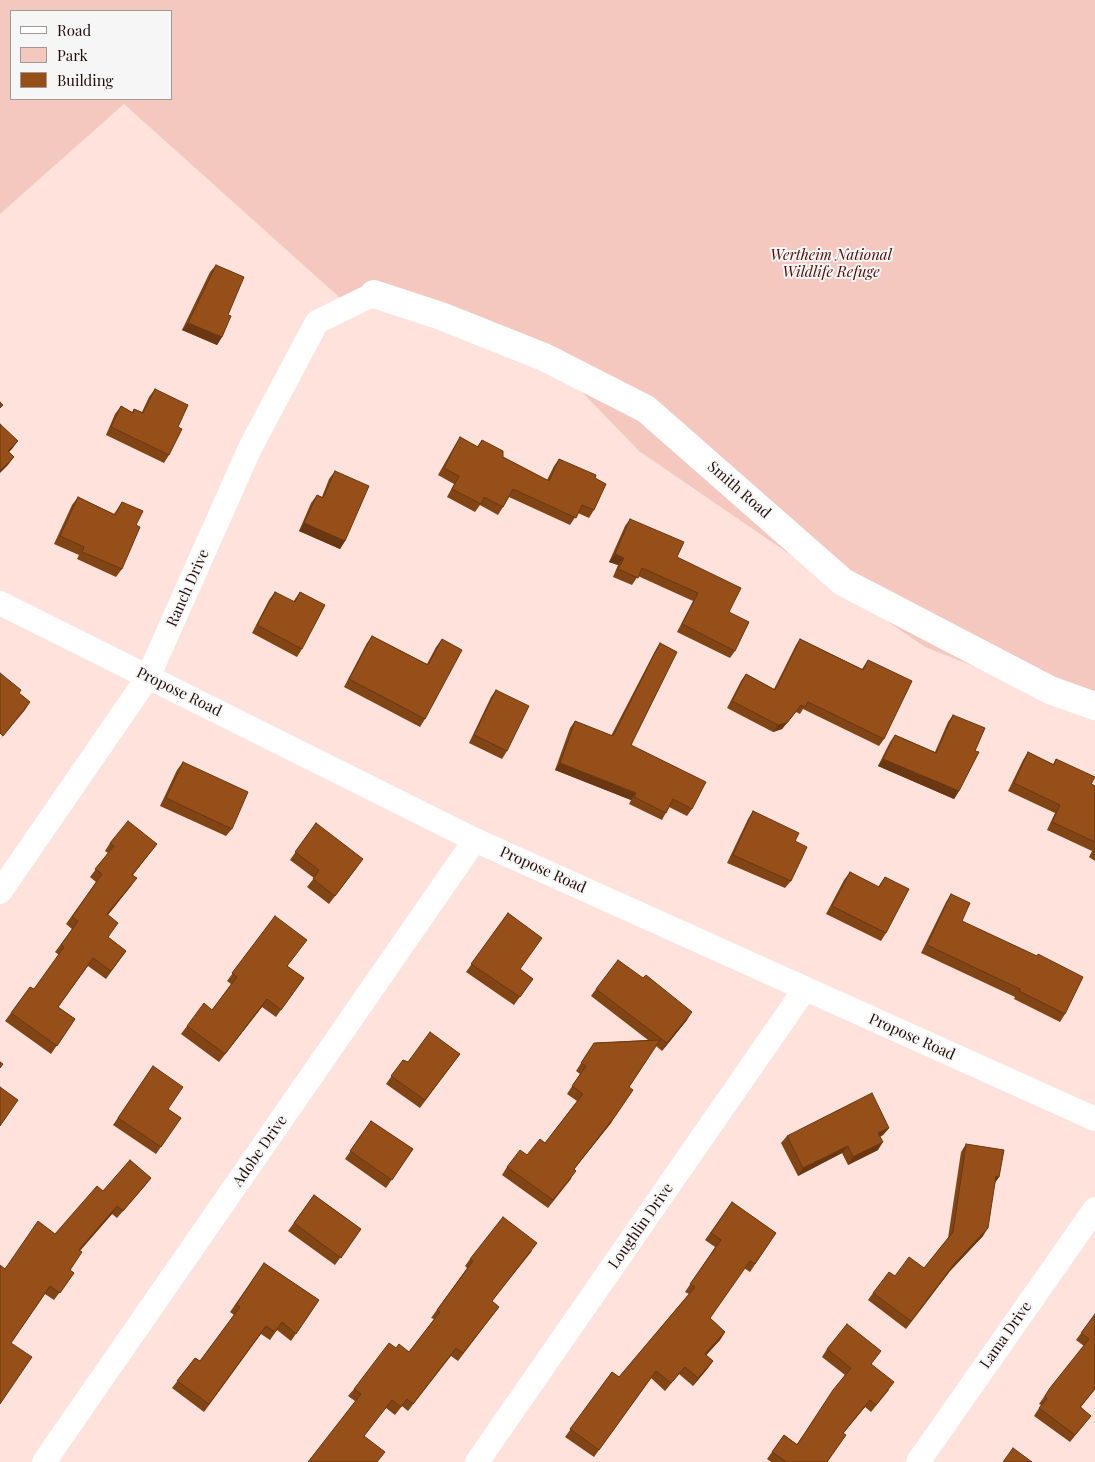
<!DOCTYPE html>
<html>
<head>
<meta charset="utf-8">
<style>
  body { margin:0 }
  #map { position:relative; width:1095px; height:1462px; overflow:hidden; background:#ffe2db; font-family:"Playfair Display",serif }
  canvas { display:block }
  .legend { position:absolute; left:10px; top:10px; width:162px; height:90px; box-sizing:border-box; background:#f6f6f6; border:1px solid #a29896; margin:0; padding:6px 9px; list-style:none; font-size:15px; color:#230c07 }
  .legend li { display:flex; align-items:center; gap:10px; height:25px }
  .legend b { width:25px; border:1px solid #a29896 }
</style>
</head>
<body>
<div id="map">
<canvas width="1095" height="1462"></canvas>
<ul class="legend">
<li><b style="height:6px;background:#fff"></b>Road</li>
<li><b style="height:14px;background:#f4c8be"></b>Park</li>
<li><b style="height:14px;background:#964f18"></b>Building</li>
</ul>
</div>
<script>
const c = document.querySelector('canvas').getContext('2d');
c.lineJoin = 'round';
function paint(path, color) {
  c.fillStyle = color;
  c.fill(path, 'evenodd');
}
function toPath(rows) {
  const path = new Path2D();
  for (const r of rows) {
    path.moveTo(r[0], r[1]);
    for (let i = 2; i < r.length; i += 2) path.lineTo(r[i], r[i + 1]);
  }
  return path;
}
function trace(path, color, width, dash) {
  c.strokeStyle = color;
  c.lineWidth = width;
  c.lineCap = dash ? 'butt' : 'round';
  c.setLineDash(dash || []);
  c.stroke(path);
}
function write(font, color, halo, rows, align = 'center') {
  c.font = font + ' "Playfair Display",serif';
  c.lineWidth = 4;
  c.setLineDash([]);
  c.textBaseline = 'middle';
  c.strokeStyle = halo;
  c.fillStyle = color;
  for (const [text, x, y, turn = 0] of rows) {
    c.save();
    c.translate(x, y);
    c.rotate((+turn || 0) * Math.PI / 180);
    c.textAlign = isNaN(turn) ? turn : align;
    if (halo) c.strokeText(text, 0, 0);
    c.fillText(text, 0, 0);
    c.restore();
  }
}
const green = toPath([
  [0,0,1095,0,1095,714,925,647,639,451,549,358,505,335,339,297,124,104,0,214],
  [11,11,171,11,171,99,11,99]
]);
const street = toPath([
  [0,603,475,840,1095,1119],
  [0,892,148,677,250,448,317,322,374,294],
  [44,1462,475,840],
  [477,1462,805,989],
  [918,1462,1095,1209]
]);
const secondary = toPath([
  [374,294,441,316,544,357,646,409,843,582,1050,690,1095,706]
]);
const wall = toPath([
  [216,265,228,315,222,337,217,345,182,330,210,272],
  [155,389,178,427,169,455,164,463,106,435,115,414,121,406,132,412,134,409,142,412,149,397],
  [460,437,477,447,482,440,503,457,547,480,554,466,559,459,595,478,594,510,589,518,578,513,570,525,509,497,503,507,498,515,480,505,475,512,447,497,454,484,438,475,455,445],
  [335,471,345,541,340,549,299,531,311,503,317,495,322,497,329,479],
  [78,497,114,514,122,502,136,525,122,569,116,577,77,559,79,555,54,544,72,505],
  [630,519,677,557,729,612,735,651,730,658,677,632,693,601,638,576,632,585,613,577,618,565,609,562,625,526],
  [275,592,293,602,300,592,302,649,297,657,252,633,269,600],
  [372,636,427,664,436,647,442,639,425,719,420,727,344,687,367,643],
  [800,639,862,669,868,660,884,739,879,746,803,709,800,714,796,712,782,729,773,732,727,708,741,681,746,674,774,689,796,645],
  [660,643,631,745,692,809,687,816,669,807,662,820,629,804,631,800,555,770,570,728,575,721,611,736,655,651],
  [496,690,507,751,502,759,469,743,491,697],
  [953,715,959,791,954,799,878,766,890,742,895,735,935,752,948,722],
  [1028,752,1053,764,1056,759,1095,786,1095,861,1089,857,1092,851,1047,830,1055,813,1008,791,1023,760],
  [183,762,232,829,226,836,160,806,177,770],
  [753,811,795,841,791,881,785,888,727,863,748,819],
  [316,823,358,866,329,904,307,887,314,878,290,860],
  [110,843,157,844,133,875,131,886,108,915,108,937,126,951,106,979,88,966,58,1007,75,1019,51,1054,5,1021,30,987,34,989,59,955,55,952,72,929,66,924,96,882,90,877,108,853,105,851],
  [850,872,878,887,885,877,886,933,881,941,826,914,844,880],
  [951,894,962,921,1065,1014,1060,1022,1014,999,1015,997,921,953,946,902],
  [508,913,520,969,533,979,514,1005,466,972],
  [275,916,287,966,304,978,276,1017,262,1007,219,1062,181,1034,187,1026,212,1010,231,984,227,981],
  [596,989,687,1020,662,1051,656,1046,629,1087,611,1123,574,1169,571,1179,548,1208,502,1175,507,1167,527,1155,545,1143,577,1101,567,1094,580,1074,576,1071,594,1043,648,1040,591,996],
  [460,1054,420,1108,386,1084,403,1060,408,1062],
  [153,1066,168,1109,181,1118,156,1154,113,1125],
  [371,1121,413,1149,386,1188,345,1159],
  [889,1128,883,1135,880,1137,878,1150,848,1165,842,1153,798,1176,781,1143,787,1136],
  [966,1144,999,1177,994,1184,983,1236,950,1271,906,1329,868,1300,873,1293,895,1276,924,1268,948,1238,961,1152],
  [151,1178,145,1186,117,1218,112,1214,80,1251,70,1270,74,1273,54,1300,45,1294,11,1343,5,1269,55,1234,103,1191],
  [314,1195,361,1229,335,1265,288,1231],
  [732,1202,776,1233,750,1272,744,1268,710,1318,725,1332,720,1340,706,1355,713,1361,708,1368,693,1386,679,1374,665,1391,651,1378,594,1457,565,1437,612,1372,619,1377,689,1294,685,1292,715,1247,705,1240],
  [532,1251,492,1301,499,1307,458,1361,451,1356,408,1411,402,1406,395,1415,386,1408,355,1401,348,1396,354,1389,396,1348,409,1352,434,1319,431,1318,467,1268,465,1266,470,1259],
  [264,1263,319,1300,291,1341,277,1330,270,1340,261,1334,204,1412,172,1388,195,1358,200,1361,234,1315,230,1312],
  [1095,1314,1095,1389,1081,1407,1091,1416,1070,1442,1034,1416,1041,1405,1039,1404,1050,1388,1084,1346,1076,1340],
  [827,1349,871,1364,889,1390,871,1412,865,1407,843,1433,827,1462,771,1462,767,1459,784,1435,797,1444,845,1375,822,1357]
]);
const shadedWall = toPath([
  [188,323,222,337,217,345,182,330],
  [18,441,12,449,2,459,8,451],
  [14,457,8,465,0,473,0,471],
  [304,523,345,541,340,549,299,531],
  [615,554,624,558,618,565,609,562],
  [30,702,25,710,0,740,3,736],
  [801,705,782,729,773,732,778,725],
  [883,759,959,791,954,799,878,766],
  [560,763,636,793,631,800,555,770],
  [137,878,131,886,102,922,107,914],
  [267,999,262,1007,219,1062,225,1054],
  [692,1012,687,1020,662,1051,667,1043],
  [616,1115,611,1123,568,1177,574,1169],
  [889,1128,883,1135,873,1140,878,1133],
  [883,1142,878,1150,848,1165,853,1157],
  [848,1146,842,1153,798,1176,803,1168],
  [996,1176,999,1177,994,1184],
  [117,1206,112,1214,73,1258,79,1250],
  [988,1228,983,1236,950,1271,906,1329,955,1263],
  [725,1332,720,1340,700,1362,705,1354],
  [713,1361,708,1368,693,1386,698,1378],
  [870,1400,865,1407,838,1440,843,1433]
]);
const building = toPath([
  [216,265,244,277,228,315,231,316,222,337,188,323,216,265],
  [155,389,188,405,178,427,182,429,169,455,111,427,121,406,133,413,134,409,143,413,155,389],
  [0,402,3,405,0,408,0,402],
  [0,424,18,441,8,451,14,457,0,471,0,424],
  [460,437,478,447,482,440,503,451,503,457,549,481,559,459,596,475,595,478,606,484,594,510,582,505,576,518,513,489,503,507,484,497,481,504,452,489,459,476,444,468,460,437],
  [335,471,369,486,345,541,304,523,317,495,323,498,335,471],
  [78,497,115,515,122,502,143,511,136,525,140,527,122,569,82,552,84,547,60,536,78,497],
  [630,519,684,542,677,557,741,588,729,612,749,622,735,651,682,624,698,593,642,568,638,578,618,569,624,558,615,554,630,519],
  [275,592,295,602,300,592,325,605,302,649,257,625,275,592],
  [372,636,428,665,442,639,462,650,425,719,349,679,372,636],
  [800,639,863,670,868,660,912,681,884,739,808,702,805,707,801,705,787,723,778,725,732,701,746,674,775,690,800,639],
  [660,643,677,652,631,745,706,782,692,809,673,799,666,813,634,797,636,793,560,763,575,721,613,736,660,643],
  [0,673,21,690,19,693,30,702,3,736,0,733,0,673],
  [496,690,529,706,507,751,474,735,496,690],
  [953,715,985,728,975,751,979,752,959,791,883,759,895,735,936,753,953,715],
  [1028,752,1054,765,1056,759,1095,777,1091,784,1095,786,1095,842,1052,822,1060,805,1014,783,1028,752],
  [183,762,248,792,232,829,166,798,183,762],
  [753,811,799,833,795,841,807,847,791,881,733,855,753,811],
  [128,821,157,844,132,875,137,878,107,914,118,923,108,937,126,951,111,971,93,958,58,1007,75,1019,57,1046,11,1013,30,987,34,989,64,947,61,945,78,921,72,917,102,874,95,869,114,846,110,843,128,821],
  [316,823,363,859,335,896,313,879,319,870,295,852,316,823],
  [850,872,879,887,885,877,909,889,886,933,832,906,850,872],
  [951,894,970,903,962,921,1037,956,1038,954,1083,977,1065,1014,1019,991,1020,989,927,945,951,894],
  [508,913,542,938,520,969,533,979,520,997,471,964,508,913],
  [275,916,307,940,287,966,304,978,281,1010,267,999,225,1054,187,1026,204,1003,212,1010,237,977,232,973,275,916],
  [618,960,643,978,646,975,692,1012,667,1043,596,989,618,960],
  [430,1032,460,1054,425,1100,391,1076,403,1060,408,1062,430,1032],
  [660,1040,629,1087,633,1090,616,1115,574,1169,576,1171,553,1200,507,1167,520,1150,527,1155,540,1139,545,1143,583,1094,572,1086,586,1066,581,1063,594,1043,660,1040],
  [0,1062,3,1064,0,1068,0,1062],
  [153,1066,183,1087,168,1109,181,1118,161,1147,118,1118,153,1066],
  [0,1087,18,1100,0,1126,0,1087],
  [872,1093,889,1128,878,1133,883,1142,853,1157,848,1146,803,1168,787,1136,872,1093],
  [371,1121,413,1149,392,1180,350,1151,371,1121],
  [966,1144,1004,1150,999,1177,996,1176,988,1228,955,1263,911,1321,873,1293,889,1272,895,1276,909,1257,924,1268,953,1232,966,1144],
  [130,1160,151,1178,123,1211,117,1206,79,1250,82,1252,70,1270,74,1273,60,1293,50,1286,11,1343,32,1357,0,1404,0,1265,5,1269,38,1221,55,1234,97,1186,103,1191,130,1160],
  [314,1195,361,1229,341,1258,294,1223,314,1195],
  [732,1202,776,1233,755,1264,750,1261,710,1318,725,1332,705,1354,713,1361,698,1378,685,1367,671,1383,656,1371,599,1450,570,1429,612,1372,619,1377,695,1287,690,1284,721,1240,711,1233,732,1202],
  [503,1217,537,1243,492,1301,499,1307,463,1353,456,1348,413,1404,407,1399,401,1407,392,1400,364,1436,385,1452,377,1462,308,1462,361,1394,354,1389,389,1343,396,1348,399,1344,409,1352,440,1312,437,1310,473,1261,470,1259,503,1217],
  [264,1263,319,1300,296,1334,282,1322,275,1332,266,1326,209,1404,177,1381,195,1358,200,1361,240,1307,236,1305,264,1263],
  [1095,1314,1095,1389,1080,1407,1091,1416,1075,1435,1039,1408,1047,1399,1045,1396,1050,1388,1089,1339,1081,1333,1095,1314],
  [847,1324,881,1351,871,1364,894,1382,876,1405,870,1400,843,1433,846,1435,827,1462,784,1462,785,1461,772,1452,784,1435,797,1445,833,1390,851,1368,827,1349,847,1324],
  [1013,1448,1032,1462,1003,1462,1013,1448]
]);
const parkNames = [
  ["Wertheim National",831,255],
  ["Wildlife Refuge",831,272]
];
const streetNames = [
  ["Smith Road",739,490,41],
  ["Ranch Drive",188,588,-66],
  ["Propose Road",179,692,26],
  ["Propose Road",543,870,24],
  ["Propose Road",912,1037,24],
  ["Adobe Drive",260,1151,-55],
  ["Loughlin Drive",641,1226,-55],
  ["Lama Drive",1006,1335,-55]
];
paint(green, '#f4c8be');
trace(street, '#fff', 24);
trace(secondary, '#fff', 28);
paint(wall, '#814415');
paint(shadedWall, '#693711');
paint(building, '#964f18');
trace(building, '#693711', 1);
write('italic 15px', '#510a00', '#f6f6f6', parkNames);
write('15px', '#230c07', '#f6f6f6', streetNames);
</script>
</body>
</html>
